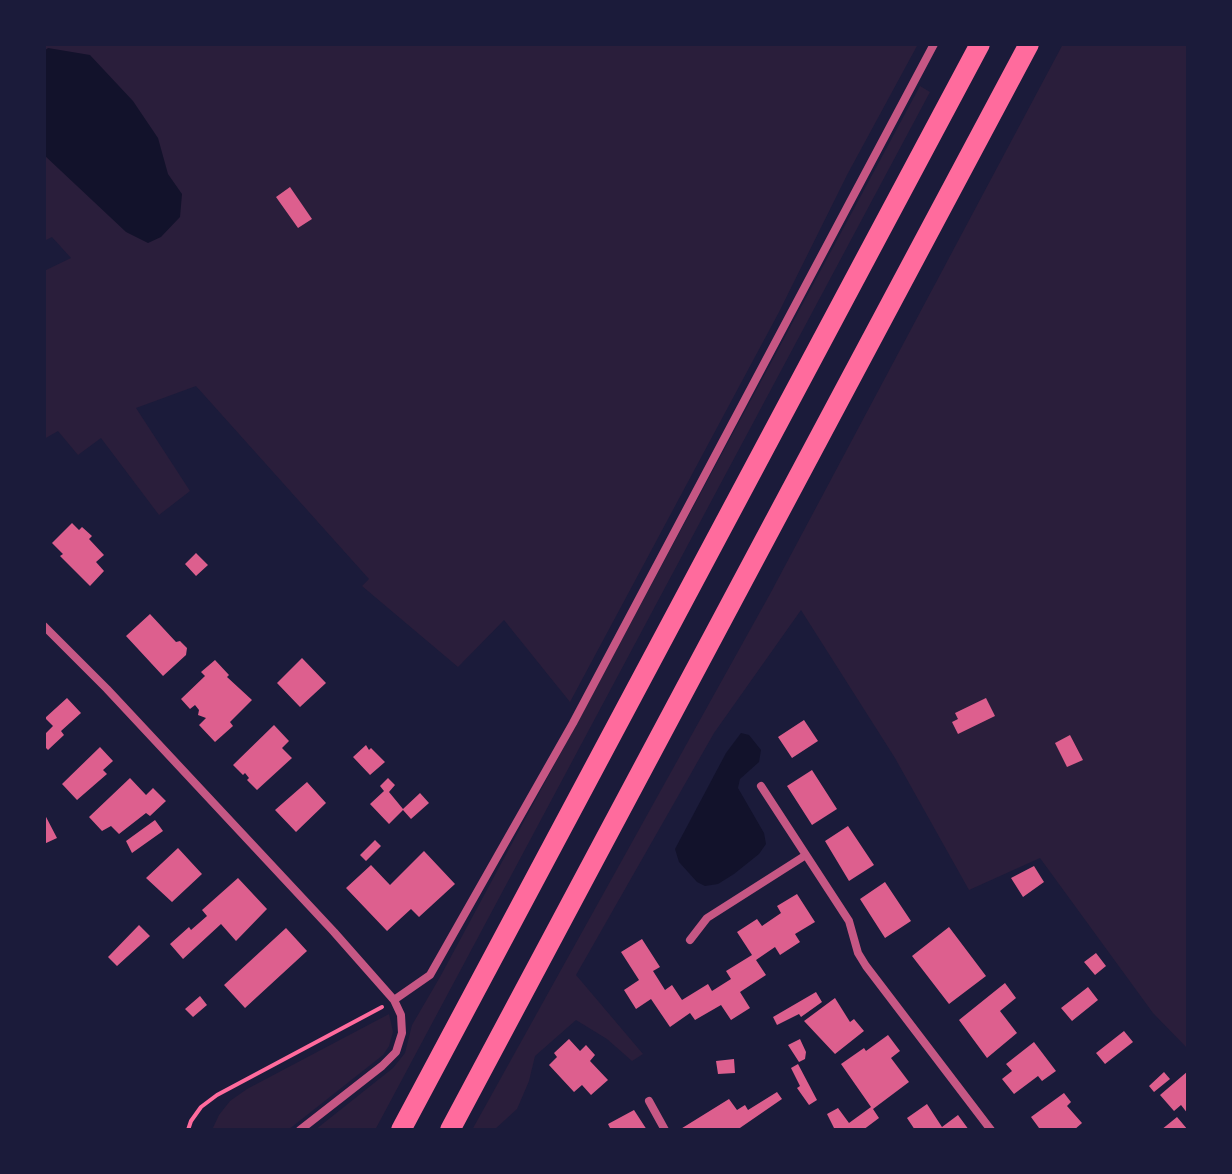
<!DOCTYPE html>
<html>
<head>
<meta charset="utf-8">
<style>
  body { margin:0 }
  #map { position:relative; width:1232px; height:1174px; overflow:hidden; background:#1b1b3a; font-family:Montserrat,sans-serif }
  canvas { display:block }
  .frame { position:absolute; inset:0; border:46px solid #1b1b3a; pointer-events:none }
</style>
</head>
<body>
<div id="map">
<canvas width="1232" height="1174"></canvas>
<div class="frame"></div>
</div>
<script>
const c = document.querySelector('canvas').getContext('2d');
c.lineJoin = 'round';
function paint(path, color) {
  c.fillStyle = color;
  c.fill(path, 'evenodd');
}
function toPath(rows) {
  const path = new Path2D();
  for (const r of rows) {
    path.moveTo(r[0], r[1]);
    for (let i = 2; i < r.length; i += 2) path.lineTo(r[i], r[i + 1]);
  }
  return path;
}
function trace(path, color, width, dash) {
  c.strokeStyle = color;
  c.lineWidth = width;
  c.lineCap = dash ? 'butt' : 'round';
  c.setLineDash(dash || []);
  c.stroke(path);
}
const green = toPath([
  [44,44,918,44,847,175,779,312,570,702,504,620,458,667,362,586,369,579,196,386,136,408,190,491,159,515,101,438,78,455,58,431,44,439,44,271,71,258,52,237,44,241],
  [1063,44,1188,44,1188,1049,1153,1013,1040,858,969,890,895,758,801,610,714,733,576,975,643,1054,632,1061,607,1039,576,1020,535,1056,529,1081,517,1109,494,1130,472,1130,770,594],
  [920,86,930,92,375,1130,315,1130,393,1068,405,1053,412,1025,440,977],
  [389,1014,393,1032,389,1046,383,1055,288,1130,212,1130,219,1115,230,1101,247,1089]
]);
const water = toPath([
  [48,48,90,55,133,101,158,138,168,174,182,194,180,217,161,237,148,243,126,232,44,155,46,139,44,137,44,51],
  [741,733,749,735,761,750,759,762,740,779,738,788,764,833,766,844,759,854,734,874,718,884,705,886,697,882,679,862,675,849,726,753]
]);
const building = toPath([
  [290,187,312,219,298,228,276,197],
  [72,523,79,530,82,527,92,536,89,539,104,555,96,562,104,571,90,586,60,556,63,554,52,543],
  [196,553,208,565,196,576,185,564],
  [150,614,176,642,180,641,187,648,186,655,163,676,126,636],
  [302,658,326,683,300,707,277,683],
  [215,660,229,675,227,677,252,700,230,722,233,726,215,742,199,725,206,718,198,715,199,710,195,705,190,709,181,699,205,676,201,672],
  [67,698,81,713,61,731,64,735,48,750,44,746,44,735,53,726,45,718],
  [986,698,995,716,958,734,952,722,958,719,955,713],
  [804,720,818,741,792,758,778,737],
  [274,725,289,741,282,748,292,758,257,790,247,780,249,778,245,773,243,775,233,765],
  [1070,735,1083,760,1067,767,1055,743],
  [366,745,369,750,371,748,385,762,370,775,353,757],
  [100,747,113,761,103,770,107,774,77,800,62,784],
  [812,770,837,809,812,825,787,786],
  [130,778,146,795,153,788,166,801,150,816,146,813,119,834,111,826,102,831,89,817],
  [388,778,395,785,389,792,403,809,420,793,429,803,411,819,403,810,389,824,370,804,384,791,380,786],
  [307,782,326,803,296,832,275,810],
  [44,813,57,838,44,844],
  [155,820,163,831,132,853,126,841],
  [848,826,874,865,849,881,825,841],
  [375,840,381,846,366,861,360,855],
  [178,848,202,874,172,902,146,878],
  [424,851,455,884,419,917,411,909,387,931,346,888,371,865,390,885],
  [1034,866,1044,882,1023,897,1011,878],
  [238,878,267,909,236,941,221,924,183,959,170,944,189,927,191,930,207,916,202,910],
  [885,882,911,921,885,938,860,899],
  [797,894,815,922,795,934,800,942,780,955,775,947,756,960,766,975,740,992,750,1008,731,1020,721,1005,695,1020,690,1013,670,1027,651,999,636,1009,624,990,639,980,621,952,642,939,660,967,653,971,665,990,672,985,682,1000,708,984,712,991,731,979,726,971,752,955,737,932,757,919,762,926,781,913,777,906],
  [139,925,150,936,117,966,108,957],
  [949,927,986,976,949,1004,912,956],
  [286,928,307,951,245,1008,224,985],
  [1096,953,1106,966,1095,975,1084,962],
  [1005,983,1016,998,1000,1011,1017,1033,987,1058,959,1020],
  [1088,987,1098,1000,1072,1021,1061,1008],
  [816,992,822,1002,801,1017,799,1014,777,1025,773,1017],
  [200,996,207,1005,193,1017,185,1009],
  [835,998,850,1022,854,1019,864,1031,835,1054,804,1021],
  [1124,1031,1133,1042,1105,1064,1096,1053],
  [888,1035,900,1051,891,1058,909,1082,873,1109,879,1118,863,1130,835,1130,827,1114,838,1108,849,1123,871,1107,841,1064,864,1048,866,1051],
  [569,1039,580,1051,586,1045,595,1055,590,1061,608,1080,591,1095,582,1085,574,1092,549,1065,557,1057,554,1053],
  [800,1039,806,1052,805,1059,799,1062,788,1045],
  [1034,1042,1056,1071,1042,1081,1038,1076,1014,1094,1002,1079,1012,1071,1006,1064],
  [734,1059,735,1073,718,1074,716,1061],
  [798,1064,817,1100,809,1105,797,1088,800,1086,791,1068],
  [1188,1071,1188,1114,1181,1105,1174,1111,1160,1095],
  [1164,1072,1170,1079,1154,1092,1149,1086],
  [777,1092,782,1099,737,1130,679,1130,729,1099,737,1110,745,1105,748,1110],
  [1064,1093,1071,1102,1067,1106,1082,1123,1074,1130,1039,1128,1031,1117],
  [927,1104,942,1127,958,1115,969,1130,915,1130,907,1118],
  [634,1110,647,1130,611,1130,608,1124],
  [1177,1117,1188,1130,1161,1130]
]);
const path = toPath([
  [188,1130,191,1121,201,1107,217,1095,382,1007]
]);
const minor = toPath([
  [44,626,107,689,334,932,394,1000,401,1015,402,1033,396,1052,382,1066,300,1130],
  [761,786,849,921,858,953,866,966,991,1130],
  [690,940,707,918,806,855],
  [394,1000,430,975,573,723,934,44],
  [649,1101,665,1130]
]);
const trunk = toPath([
  [401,1130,980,44],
  [450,1130,1029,44]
]);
paint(green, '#2a1e3b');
paint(water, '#12122b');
paint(building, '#dd5f8e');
trace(path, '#ff6b9d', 4);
trace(minor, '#c65784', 8);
trace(trunk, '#ff6b9d', 20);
</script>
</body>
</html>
